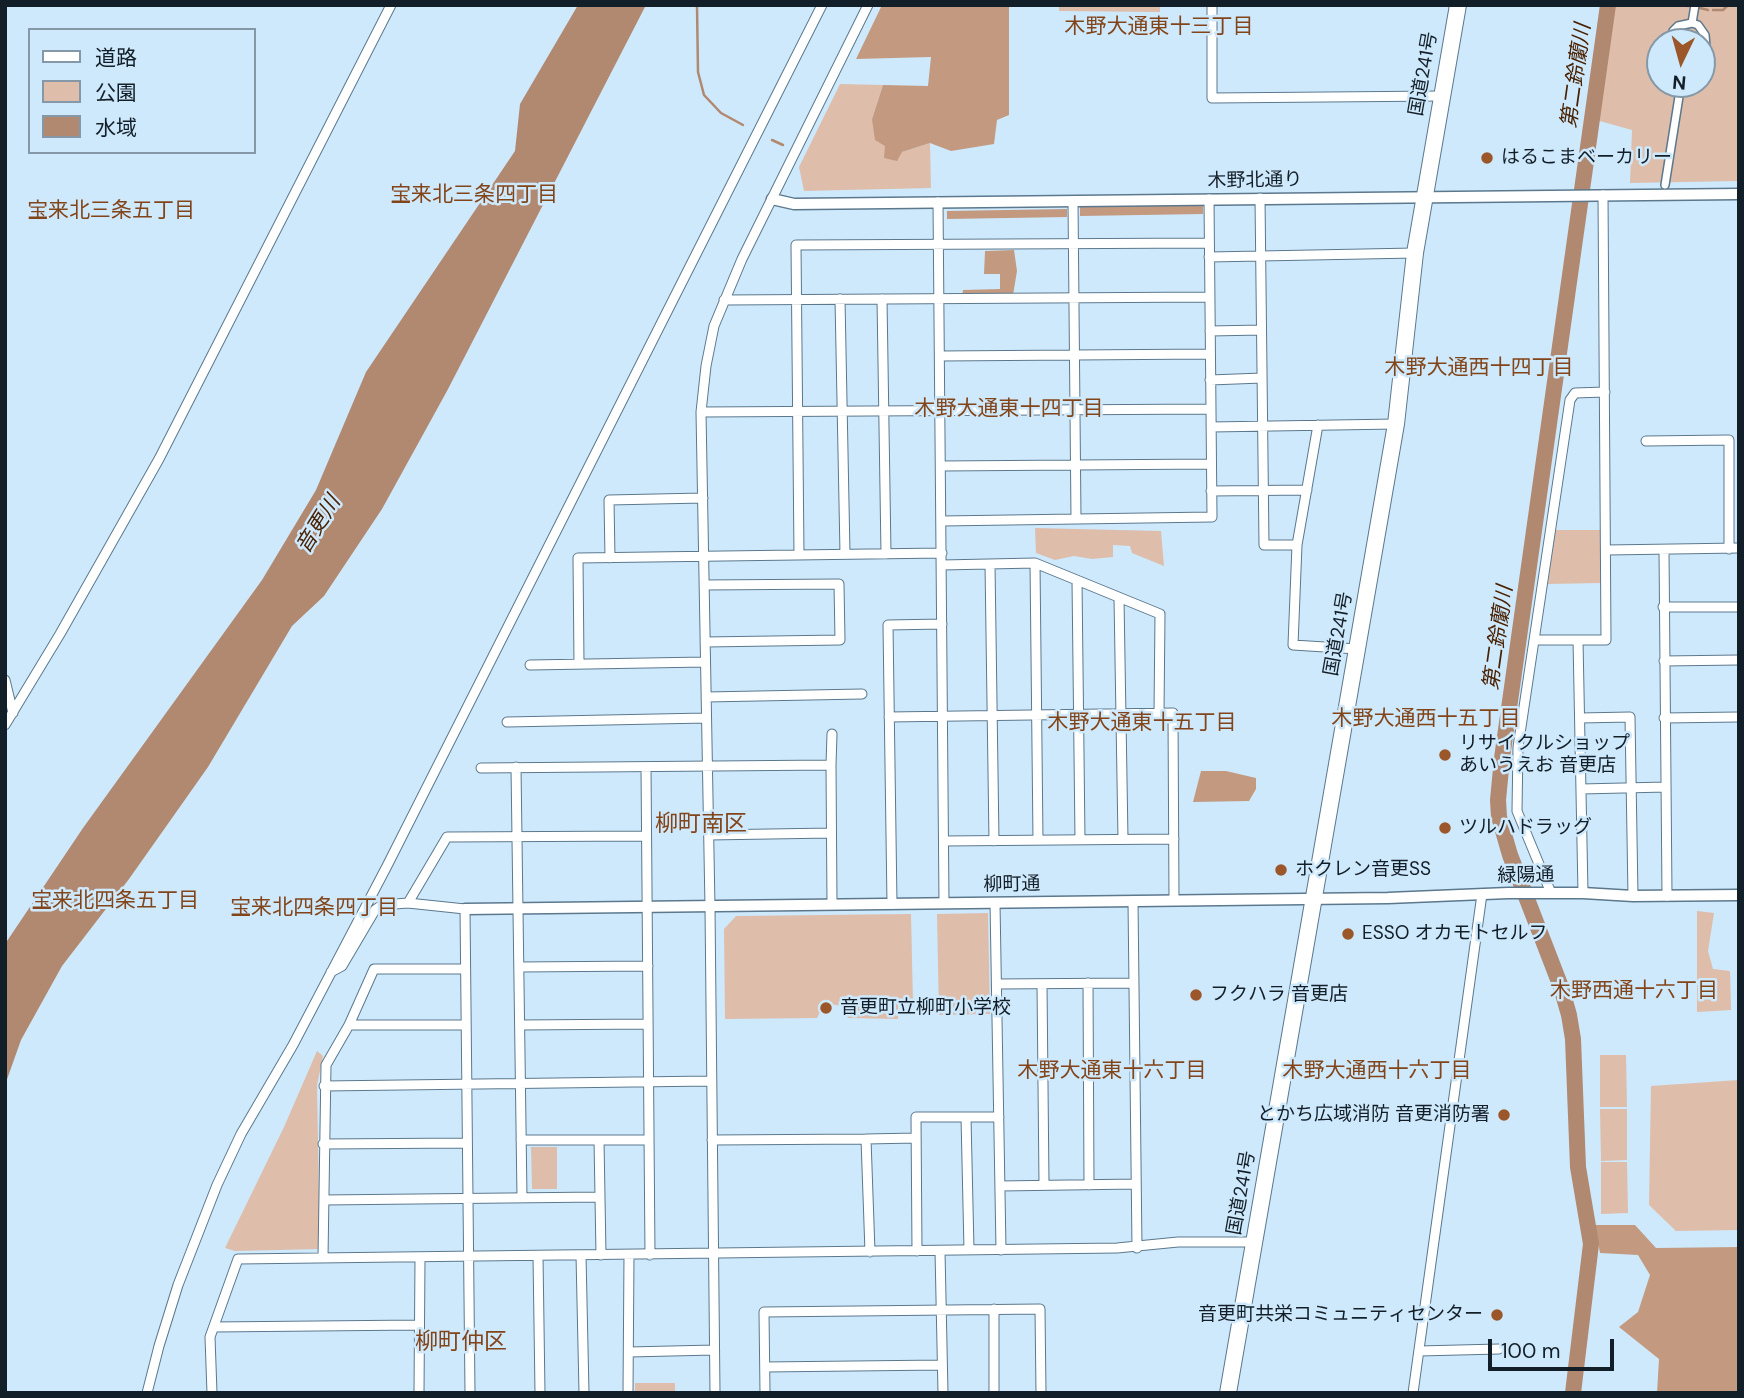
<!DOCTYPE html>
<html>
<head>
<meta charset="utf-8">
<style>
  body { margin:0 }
  #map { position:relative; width:1744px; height:1398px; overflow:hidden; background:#cfe9fc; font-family:"DM Sans","Noto Sans JP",sans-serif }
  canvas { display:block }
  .frame { position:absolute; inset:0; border:7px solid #131f28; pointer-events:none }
  .legend { position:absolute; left:28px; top:28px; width:228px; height:126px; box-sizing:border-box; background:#cfe9fc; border:2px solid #8498a7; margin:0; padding:9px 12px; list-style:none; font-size:21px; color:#131f28 }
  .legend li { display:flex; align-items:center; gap:14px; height:35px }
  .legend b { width:35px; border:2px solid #8498a7 }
  .north { position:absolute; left:1646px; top:28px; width:70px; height:70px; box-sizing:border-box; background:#cfe9fc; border:2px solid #8498a7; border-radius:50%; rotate:185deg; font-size:19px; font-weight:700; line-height:28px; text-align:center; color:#131f28 }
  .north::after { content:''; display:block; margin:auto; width:24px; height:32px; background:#9b5729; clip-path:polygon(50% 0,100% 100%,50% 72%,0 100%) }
  .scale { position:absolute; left:1488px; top:1339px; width:126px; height:32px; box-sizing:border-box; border:4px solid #131f28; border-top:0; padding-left:9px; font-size:21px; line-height:24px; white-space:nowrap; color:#131f28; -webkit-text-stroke:5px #cfe9fc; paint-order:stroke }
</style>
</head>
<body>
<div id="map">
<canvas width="1744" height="1398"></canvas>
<div class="frame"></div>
<ul class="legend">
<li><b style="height:9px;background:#fff"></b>道路</li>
<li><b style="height:19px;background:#debdaa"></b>公園</li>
<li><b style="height:19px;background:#b18870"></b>水域</li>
</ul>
<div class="north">N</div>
<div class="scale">100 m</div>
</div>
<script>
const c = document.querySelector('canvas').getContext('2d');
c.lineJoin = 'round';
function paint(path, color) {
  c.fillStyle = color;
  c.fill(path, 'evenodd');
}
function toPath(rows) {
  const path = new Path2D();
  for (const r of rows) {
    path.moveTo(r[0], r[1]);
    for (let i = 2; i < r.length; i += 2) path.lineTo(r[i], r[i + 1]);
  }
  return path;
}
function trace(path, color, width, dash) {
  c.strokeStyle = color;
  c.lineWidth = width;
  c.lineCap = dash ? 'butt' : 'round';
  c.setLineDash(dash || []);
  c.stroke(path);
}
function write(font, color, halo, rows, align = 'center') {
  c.font = font + ' "DM Sans","Noto Sans JP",sans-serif';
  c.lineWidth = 5;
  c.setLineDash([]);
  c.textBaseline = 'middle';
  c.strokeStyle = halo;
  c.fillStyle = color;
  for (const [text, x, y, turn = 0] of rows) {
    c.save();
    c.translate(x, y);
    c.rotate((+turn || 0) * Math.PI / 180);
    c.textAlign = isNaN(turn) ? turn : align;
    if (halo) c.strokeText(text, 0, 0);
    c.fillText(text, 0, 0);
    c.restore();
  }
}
const green = toPath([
  [1059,5,1160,5,1160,12,1059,11],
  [1612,5,1739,5,1739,181,1630,183,1632,130,1596,120],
  [1660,42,1702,42,1702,84,1660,84],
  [840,84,883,85,872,119,902,152,930,143,931,188,804,191,799,167],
  [1035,528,1161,531,1164,566,1132,553,1130,546,1113,545,1113,557,1092,559,1074,556,1055,560,1036,553],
  [1555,530,1601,530,1601,583,1548,584],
  [1697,911,1714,913,1708,951,1713,969,1730,971,1731,1010,1697,1012],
  [988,913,990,1014,939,1015,937,914],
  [911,914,913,1003,898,1003,898,1019,848,1018,841,1006,831,1004,822,1008,817,1018,725,1019,724,929,736,916],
  [317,1051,323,1056,317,1085,320,1249,235,1251,225,1248,284,1127],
  [1600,1055,1626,1055,1627,1107,1600,1107],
  [1739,1080,1739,1230,1676,1231,1649,1205,1651,1086],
  [1600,1109,1627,1109,1627,1160,1601,1161],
  [531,1147,557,1147,557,1189,532,1189],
  [1601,1162,1627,1162,1628,1213,1601,1214],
  [635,1383,675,1383,675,1393,635,1393]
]);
const forest = toPath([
  [882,5,1009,5,1009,115,997,120,994,144,951,151,930,143,902,152,897,161,884,158,885,146,875,140,872,119,883,85,928,86,931,57,856,59],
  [1203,205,1203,214,1080,216,1080,207],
  [1067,209,1067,217,947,219,947,211],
  [1014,250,1017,271,1013,295,962,297,963,290,1000,289,1000,274,984,274,985,251],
  [1201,771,1226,771,1256,778,1256,789,1249,801,1193,802],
  [1595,1225,1635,1225,1656,1248,1739,1247,1739,1393,1657,1393,1659,1359,1619,1327,1638,1312,1650,1275,1638,1255,1600,1253]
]);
const water = toPath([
  [578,5,646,5,447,391,382,509,324,596,292,626,208,767,129,879,62,966,21,1040,5,1085,5,944,83,828,262,580,316,490,366,372,515,151,520,104]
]);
const stream = toPath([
  [697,5,698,72,704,95,721,113,743,125],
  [1684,5,1688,6],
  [1700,8,1708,10],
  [1713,10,1723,10,1728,5],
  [772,140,783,145]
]);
const river = toPath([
  [1573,1393,1591,1244,1578,1167,1573,1039,1569,1015,1561,987,1510,855,1499,817,1498,800,1502,758,1608,5]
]);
const pedestrian = toPath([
  [1692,23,1695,5],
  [1670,42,1673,31,1678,26,1692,23,1698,25,1705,35,1706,47,1702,53],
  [1665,185,1681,84]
]);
const minor = toPath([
  [1212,5,1212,98,1442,96],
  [1260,198,1264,545,1297,545],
  [1073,201,1076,519],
  [938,202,944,903],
  [1209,257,1415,253],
  [840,299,845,554],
  [882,299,886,554],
  [724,300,1209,297],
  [1210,331,1261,330],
  [940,356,1210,354],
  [1210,380,1262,378],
  [701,412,1211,409],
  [1318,425,1297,545,1293,645,1357,649],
  [1211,427,1396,424],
  [1646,441,1729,440,1729,549],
  [941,466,1211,464],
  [1211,491,1307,490],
  [942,521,1212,517,1209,199],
  [1607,550,1739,548],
  [1664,550,1667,896],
  [799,555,796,245,1209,243],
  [610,558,609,500,703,498],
  [1035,563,1038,840],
  [990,564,994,841],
  [942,565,1035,563,1160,614,1159,713],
  [1077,580,1080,840],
  [704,585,839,584,840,640,705,642],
  [1119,598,1123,839],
  [1663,607,1739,607],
  [1535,640,1606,640,1603,195],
  [1578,640,1583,893],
  [1664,661,1739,660],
  [579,664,578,558,942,553],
  [530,665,705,662],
  [5,680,13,713],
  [706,697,862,694],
  [889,717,1173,713,1174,900],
  [1580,718,1630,717,1633,896],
  [1664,718,1739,717],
  [507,722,706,718],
  [5,725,60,634,159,459,391,5],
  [831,765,832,734],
  [516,767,522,1198],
  [646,767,650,1255],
  [481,768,831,765,832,904],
  [1581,789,1666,787],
  [709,835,831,833],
  [944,841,1174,839],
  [1551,893,1517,811,1518,747,1570,400,1575,393,1605,392],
  [1133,901,1137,1248],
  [408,903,447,837,646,836],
  [995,903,1001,1250],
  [892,904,888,625,942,624],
  [519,967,648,966],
  [331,972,342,966,375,910,382,905,408,903,465,909,470,1393],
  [1088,983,1089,1185],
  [997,984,1134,983],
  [1042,984,1044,1185],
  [349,1025,466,1025],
  [520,1025,648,1024],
  [324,1086,711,1081],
  [966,1117,969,1250],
  [866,1139,916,1138],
  [521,1140,649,1140],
  [599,1140,601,1255],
  [712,1140,866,1139,870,1252],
  [323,1144,467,1143],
  [1000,1186,1136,1184],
  [324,1200,600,1197],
  [917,1251,916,1117,999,1117],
  [940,1251,943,1393],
  [581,1255,584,1393],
  [538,1256,540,1393],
  [323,1258,326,1065,349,1025,374,969,464,969],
  [994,1309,994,1393],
  [214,1327,418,1325],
  [1419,1351,1499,1349],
  [629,1352,714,1350],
  [765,1367,942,1365],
  [147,1393,159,1346,178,1285,217,1185,241,1134,293,1045,387,866,822,5],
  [212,1393,210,1337,238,1259,1117,1248,1178,1242,1255,1242],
  [419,1393,420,1258],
  [628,1393,629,1255],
  [715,1393,710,907,701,412,706,366,714,326,742,259,868,5],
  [765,1393,764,1312,1040,1309,1041,1393],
  [1413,1393,1482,894]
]);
const tertiary = toPath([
  [772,199,794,204,1739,194],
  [465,909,1388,898,1508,893,1583,893,1633,896,1739,895]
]);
const trunk = toPath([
  [1228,1393,1396,424,1415,253,1458,5]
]);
const markers = [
  [1487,158,7,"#9b5729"],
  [1445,755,7,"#9b5729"],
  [1445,828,7,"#9b5729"],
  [1281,870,7,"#9b5729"],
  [1348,934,7,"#9b5729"],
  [1196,995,7,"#9b5729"],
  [826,1008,7,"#9b5729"],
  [1504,1115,7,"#9b5729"],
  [1497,1315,7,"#9b5729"]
];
const streetNames = [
  ["国道241号",1424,74,-80],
  ["木野北通り",1255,181,-1],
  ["国道241号",1339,634,-80],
  ["緑陽通",1526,876,-1],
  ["柳町通",1012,885,-1],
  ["国道241号",1242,1193,-80]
];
const poiNames = [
  ["はるこまベーカリー",1501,158],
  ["リサイクルショップ",1459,744],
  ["あいうえお 音更店",1459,766],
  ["ツルハドラッグ",1459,828],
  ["ホクレン音更SS",1295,870],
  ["ESSO オカモトセルフ",1362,934],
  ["フクハラ 音更店",1210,995],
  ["音更町立柳町小学校",840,1008],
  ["とかち広域消防 音更消防署",1490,1115,"right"],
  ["音更町共栄コミュニティセンター",1483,1315,"right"]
];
const neighbourhoodNames = [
  ["木野大通東十三丁目",1159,27],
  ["宝来北三条四丁目",474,195],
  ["宝来北三条五丁目",111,211],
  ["木野大通西十四丁目",1479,368],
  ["木野大通東十四丁目",1009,409],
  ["木野大通西十五丁目",1426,719],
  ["木野大通東十五丁目",1142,723],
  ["宝来北四条五丁目",115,901],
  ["宝来北四条四丁目",314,908],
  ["木野西通十六丁目",1634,991],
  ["木野大通東十六丁目",1112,1071],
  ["木野大通西十六丁目",1377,1071]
];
const waterNames = [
  ["第二鈴蘭川",1577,76,-82],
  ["音更川",319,525,-58],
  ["第二鈴蘭川",1499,638,-82]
];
const quarterNames = [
  ["柳町南区",701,825],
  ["柳町仲区",461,1343]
];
paint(green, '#debdaa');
paint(forest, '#c39980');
paint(water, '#b18870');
trace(stream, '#b18870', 2.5);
trace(river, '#b18870', 16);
trace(pedestrian, '#5b788d', 10);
trace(minor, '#5b788d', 11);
trace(tertiary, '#5b788d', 13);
trace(trunk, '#5b788d', 18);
trace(pedestrian, '#fff', 7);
trace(minor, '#fff', 9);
trace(tertiary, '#fff', 10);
trace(trunk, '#fff', 16);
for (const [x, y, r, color] of markers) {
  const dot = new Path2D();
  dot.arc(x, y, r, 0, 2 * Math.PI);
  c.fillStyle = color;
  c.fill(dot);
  trace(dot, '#cfe9fc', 2.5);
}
write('19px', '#131f28', '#cfe9fc', streetNames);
write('19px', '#131f28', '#cfe9fc', poiNames, 'left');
write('21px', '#82451a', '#cfe9fc', neighbourhoodNames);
write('italic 21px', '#492203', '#cfe9fc', waterNames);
write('23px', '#82451a', '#cfe9fc', quarterNames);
</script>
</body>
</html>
